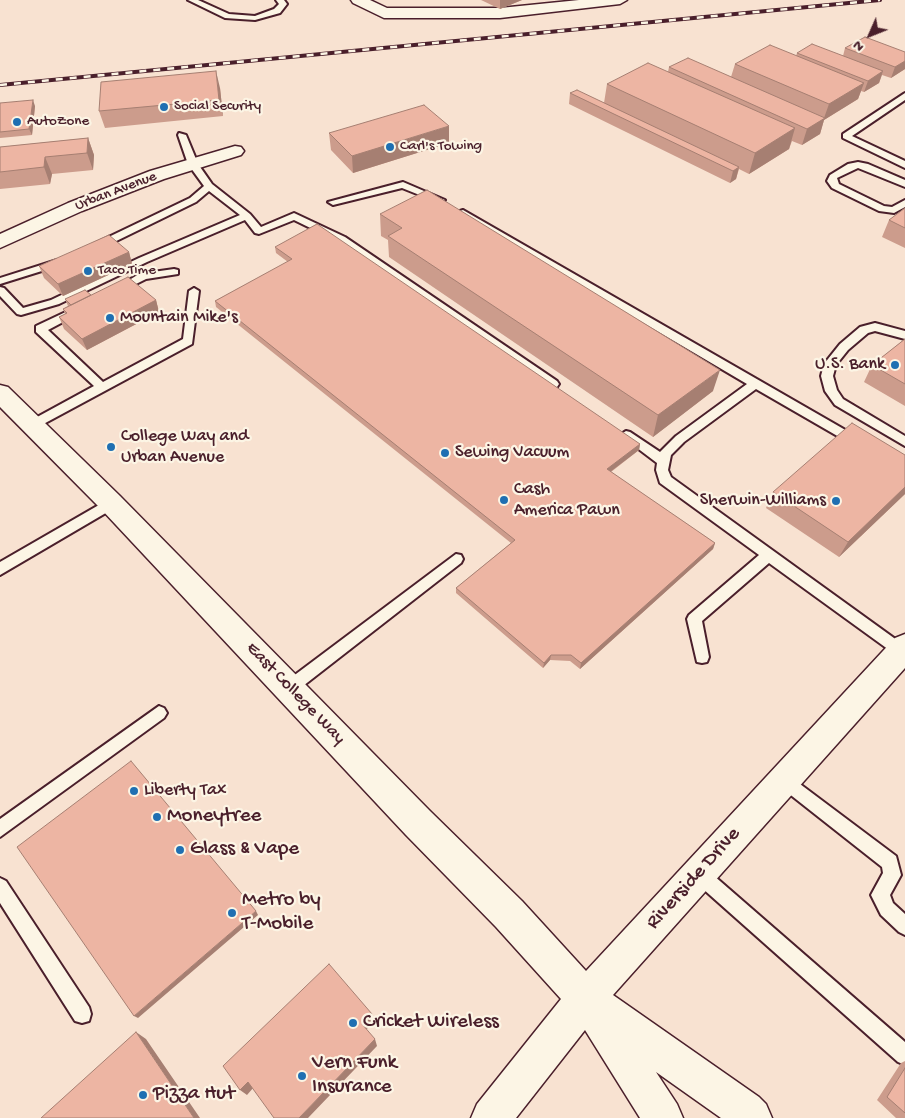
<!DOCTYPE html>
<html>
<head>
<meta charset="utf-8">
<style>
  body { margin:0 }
  #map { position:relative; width:905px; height:1118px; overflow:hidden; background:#f8e2d1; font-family:"Gochi Hand",sans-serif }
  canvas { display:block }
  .north { position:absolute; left:845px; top:10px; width:50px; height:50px; -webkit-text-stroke:4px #fcf5e5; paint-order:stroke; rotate:226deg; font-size:14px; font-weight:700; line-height:20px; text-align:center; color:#4a1f2b }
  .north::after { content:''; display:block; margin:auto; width:18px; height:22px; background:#4a1f2b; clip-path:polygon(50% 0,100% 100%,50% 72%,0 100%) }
</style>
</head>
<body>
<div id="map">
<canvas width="905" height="1118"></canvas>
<div class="north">N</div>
</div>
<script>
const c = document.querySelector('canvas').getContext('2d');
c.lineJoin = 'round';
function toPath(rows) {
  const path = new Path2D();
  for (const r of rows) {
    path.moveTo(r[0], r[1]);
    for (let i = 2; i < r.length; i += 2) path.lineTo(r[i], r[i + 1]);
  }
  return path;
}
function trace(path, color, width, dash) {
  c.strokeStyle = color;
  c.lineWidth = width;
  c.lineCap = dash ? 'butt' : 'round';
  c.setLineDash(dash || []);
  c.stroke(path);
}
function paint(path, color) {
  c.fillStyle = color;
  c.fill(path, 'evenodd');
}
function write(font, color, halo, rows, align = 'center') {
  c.font = font + ' "Gochi Hand",sans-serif';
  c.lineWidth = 4.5;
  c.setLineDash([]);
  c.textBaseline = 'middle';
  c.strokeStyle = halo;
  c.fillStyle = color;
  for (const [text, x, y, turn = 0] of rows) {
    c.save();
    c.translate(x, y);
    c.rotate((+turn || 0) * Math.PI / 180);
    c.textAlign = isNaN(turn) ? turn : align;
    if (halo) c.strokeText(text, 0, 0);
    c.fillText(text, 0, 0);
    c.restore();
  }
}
const lane = toPath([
  [188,0,198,0,229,14,255,16,274,9,279,4,276,0,284,0,287,4,280,13,255,20,225,18,188,0],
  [905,93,905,100,852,136,905,161,905,168,843,138,843,134,905,93],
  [179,133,186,135,198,164,212,184,250,214,261,227,294,213,345,237,557,381,559,384,557,387,549,387,337,241,294,220,259,234,255,233,245,220,147,262,59,304,21,315,17,314,0,296,0,287,4,288,23,308,51,300,139,258,240,215,209,191,196,202,102,248,94,248,94,244,190,198,204,186,188,164,178,135,179,133],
  [858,162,868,164,905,180,905,187,858,168,837,178,839,184,884,206,892,207,905,200,905,207,894,213,879,211,832,188,827,181,830,175,848,164,858,162],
  [403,182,445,200,437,202,402,188,333,205,328,202,403,182],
  [463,210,861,439,863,442,861,445,853,445,756,389,684,442,671,455,668,470,671,477,905,646,905,656,896,655,769,563,702,621,709,657,707,662,702,663,697,662,687,619,689,615,759,555,660,483,656,470,657,463,620,435,626,431,630,432,660,452,676,436,747,384,460,215,460,211,463,210],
  [57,260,61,261,61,265,0,284,0,278,57,260],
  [174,269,178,270,178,274,146,279,118,293,113,290,139,274,174,269],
  [194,288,199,291,192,344,36,428,28,428,26,425,28,422,94,386,36,332,36,326,72,309,80,309,80,313,48,330,103,382,183,339,189,291,194,288],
  [875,323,905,331,905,339,875,331,868,333,848,350,836,365,833,376,837,390,843,399,905,436,905,446,835,405,825,391,821,376,824,364,840,344,860,327,875,323],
  [111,498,116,499,118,503,116,507,0,575,0,562,111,498],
  [456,554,461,555,463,559,461,563,294,693,289,695,284,693,281,688,284,683,456,554],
  [159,706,164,708,167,713,164,718,0,837,0,819,159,706],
  [784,772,896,856,901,875,890,895,893,903,905,914,905,935,899,932,881,915,871,895,883,873,882,867,778,785,776,780,778,775,784,772],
  [699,865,705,868,905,1042,905,1065,898,1062,693,880,690,874,693,868,699,865],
  [0,878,6,881,89,1007,91,1014,89,1021,82,1023,75,1021,0,903,0,878]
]);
const street = toPath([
  [351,0,370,0,387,8,500,8,579,0,627,0,620,4,500,18,384,18,353,3,351,0],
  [235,146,241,147,244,151,241,155,164,179,82,211,0,248,0,234,68,203,150,171,235,146]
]);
const secondary = toPath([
  [0,385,8,387,120,496,430,811,522,901,586,971,895,638,905,634,905,668,613,995,759,1097,766,1104,772,1118,721,1118,656,1072,677,1104,683,1118,640,1118,585,1030,516,1118,471,1118,477,1104,561,999,496,927,406,835,102,510,0,407,0,385]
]);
const rail = toPath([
  [0,85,880,0]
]);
const wall = toPath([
  [481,0,522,0,500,9],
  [845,48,905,52,905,69,891,78,882,75,879,83,864,92,861,91,858,99,824,120,820,134,802,145,792,141,789,149,749,174,739,169,736,179,730,183,569,104,570,93,604,103,607,84,668,72,669,67,731,77,735,64,796,56,797,53,843,56],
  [220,88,223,116,105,128,99,111],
  [0,103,35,106,32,135,0,138],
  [329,133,449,143,353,173,331,150],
  [88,138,94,155,93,170,52,174,50,184,0,189,0,147],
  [905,208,905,248,882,237,889,220],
  [380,214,713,391,653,437,389,257,388,240,381,236],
  [275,247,640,444,639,450,611,472,715,543,713,549,580,669,570,661,550,660,543,668,456,593,456,588,511,543,216,307,215,301,288,262,276,253],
  [129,252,132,264,63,296,44,278,39,266],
  [91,295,156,300,159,312,87,350,64,329,59,317,65,314,63,309,68,306,65,299],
  [905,339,905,406,864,382,872,365],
  [905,455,905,494,839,557,766,508,773,492],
  [905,1061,905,1118,896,1118,877,1100,901,1063]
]);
const shadedWall = toPath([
  [500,0,522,0,500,9],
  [905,61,905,69,891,78,895,67],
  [216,71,220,88,223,116,219,100],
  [883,71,879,83,864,92,868,81],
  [864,83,858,99,824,120,820,134,802,145,807,129,824,118,829,104],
  [33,100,35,106,32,135,29,129],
  [449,126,449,143,353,173,352,156],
  [795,128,789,149,749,174,755,153],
  [88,138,94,155,93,170,87,153],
  [45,157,52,174,50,184,44,167],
  [739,167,736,179,730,183,733,171],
  [129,252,132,264,63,296,58,284],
  [156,300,159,312,87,350,82,339],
  [720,370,713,391,653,437,658,415],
  [640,444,639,450,606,475,607,469],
  [905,487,905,494,839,557,848,542],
  [715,543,713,549,580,669,581,663],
  [551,655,550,660,543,668,544,663],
  [256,911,258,915,138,1018,134,1016],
  [372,1014,374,1021,365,1031,362,1024],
  [136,1032,146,1039,200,1118,194,1118],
  [375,1039,377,1046,308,1118,299,1118],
  [248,1082,254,1087,247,1095,240,1090]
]);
const building = toPath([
  [865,37,905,52,905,61,895,67,845,48,865,37],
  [812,44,883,71,868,81,797,53,812,44],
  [770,45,864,83,829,104,735,64,770,45],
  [688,58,825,118,807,129,669,67,688,58],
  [648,63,795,128,755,153,607,84,648,63],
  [216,71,219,100,99,111,101,82,216,71],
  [577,90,739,167,733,171,570,93,577,90],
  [33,100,29,129,0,132,0,103,33,100],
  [424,105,449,126,352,156,329,133,424,105],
  [88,138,87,153,45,157,44,167,0,172,0,147,88,138],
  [427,190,720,370,658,415,388,236,402,228,380,214,427,190],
  [905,208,905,228,889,220,905,208],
  [317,224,640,444,607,469,715,543,581,663,571,655,551,655,544,663,456,588,515,540,215,301,292,259,275,247,317,224],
  [109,235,129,252,58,284,39,266,109,235],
  [128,277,156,300,82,339,59,317,67,313,63,309,128,277],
  [85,290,91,295,71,305,65,299,85,290],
  [905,339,905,384,872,365,905,339],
  [852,423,905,455,905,487,848,542,773,492,852,423],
  [131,761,256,911,134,1016,17,847,131,761],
  [329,964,372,1014,362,1024,375,1039,299,1118,274,1118,248,1082,240,1090,223,1066,329,964],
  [136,1032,194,1118,41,1118,136,1032],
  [905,1068,905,1113,887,1097,905,1068]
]);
const markers = [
  [164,107,5,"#1f6fb2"],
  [17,122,5,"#1f6fb2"],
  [390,147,5,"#1f6fb2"],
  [88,271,5,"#1f6fb2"],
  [110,318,5,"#1f6fb2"],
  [895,365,5,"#1f6fb2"],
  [111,447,5,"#1f6fb2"],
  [445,453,5,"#1f6fb2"],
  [504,500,5,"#1f6fb2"],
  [836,501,5,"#1f6fb2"],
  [134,791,5,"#1f6fb2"],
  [157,817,5,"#1f6fb2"],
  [180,850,5,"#1f6fb2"],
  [232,913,5,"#1f6fb2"],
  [353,1023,5,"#1f6fb2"],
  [302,1076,5,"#1f6fb2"],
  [143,1095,5,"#1f6fb2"]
];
const farPoinames = [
  ["Social Security",174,107],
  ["AutoZone",27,122],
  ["Carl's Towing",400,147],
  ["Taco Time",98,271]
];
const farStreetnames = [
  ["Urban Avenue",116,192,-21]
];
const poiNames = [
  ["Mountain Mike's",120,318],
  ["U.S. Bank",885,365,"right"],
  ["College Way and",121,437],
  ["Urban Avenue",121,458],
  ["Sewing Vacuum",455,453],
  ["Cash",514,490],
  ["America Pawn",514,511],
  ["Sherwin-Williams",826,501,"right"],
  ["Liberty Tax",144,791]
];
const streetNames = [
  ["East College Way",295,694,46]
];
const nearPoinames = [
  ["Moneytree",167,817],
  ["Glass & Vape",190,850],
  ["Metro by",242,901],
  ["T-Mobile",242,925],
  ["Cricket Wireless",363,1023],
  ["Vern Funk",312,1064],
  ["Insurance",312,1088],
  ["Pizza Hut",153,1095]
];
const nearStreetnames = [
  ["Riverside Drive",694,879,-48]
];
trace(lane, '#4a1f2b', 4);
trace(street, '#4a1f2b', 3);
trace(secondary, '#4a1f2b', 3);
paint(lane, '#fcf5e5');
paint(street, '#fcf5e5');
paint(secondary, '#fcf5e5');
trace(rail, '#4a1f2b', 4);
trace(rail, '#fcf5e5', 2.5, [7]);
paint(wall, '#cc9c8c');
paint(shadedWall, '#a67f72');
paint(building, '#edb5a3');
trace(building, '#a67f72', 1);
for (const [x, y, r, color] of markers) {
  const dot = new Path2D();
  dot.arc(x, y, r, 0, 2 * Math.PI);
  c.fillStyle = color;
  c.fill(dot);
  trace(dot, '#fcf5e5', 2);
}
write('15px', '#4a1f2b', '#fcf5e5', farPoinames, 'left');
write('15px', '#4a1f2b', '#fcf5e5', farStreetnames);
write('18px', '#4a1f2b', '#fcf5e5', poiNames, 'left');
write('18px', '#4a1f2b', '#fcf5e5', streetNames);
write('21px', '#4a1f2b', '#fcf5e5', nearPoinames, 'left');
write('21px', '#4a1f2b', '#fcf5e5', nearStreetnames);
</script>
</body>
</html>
